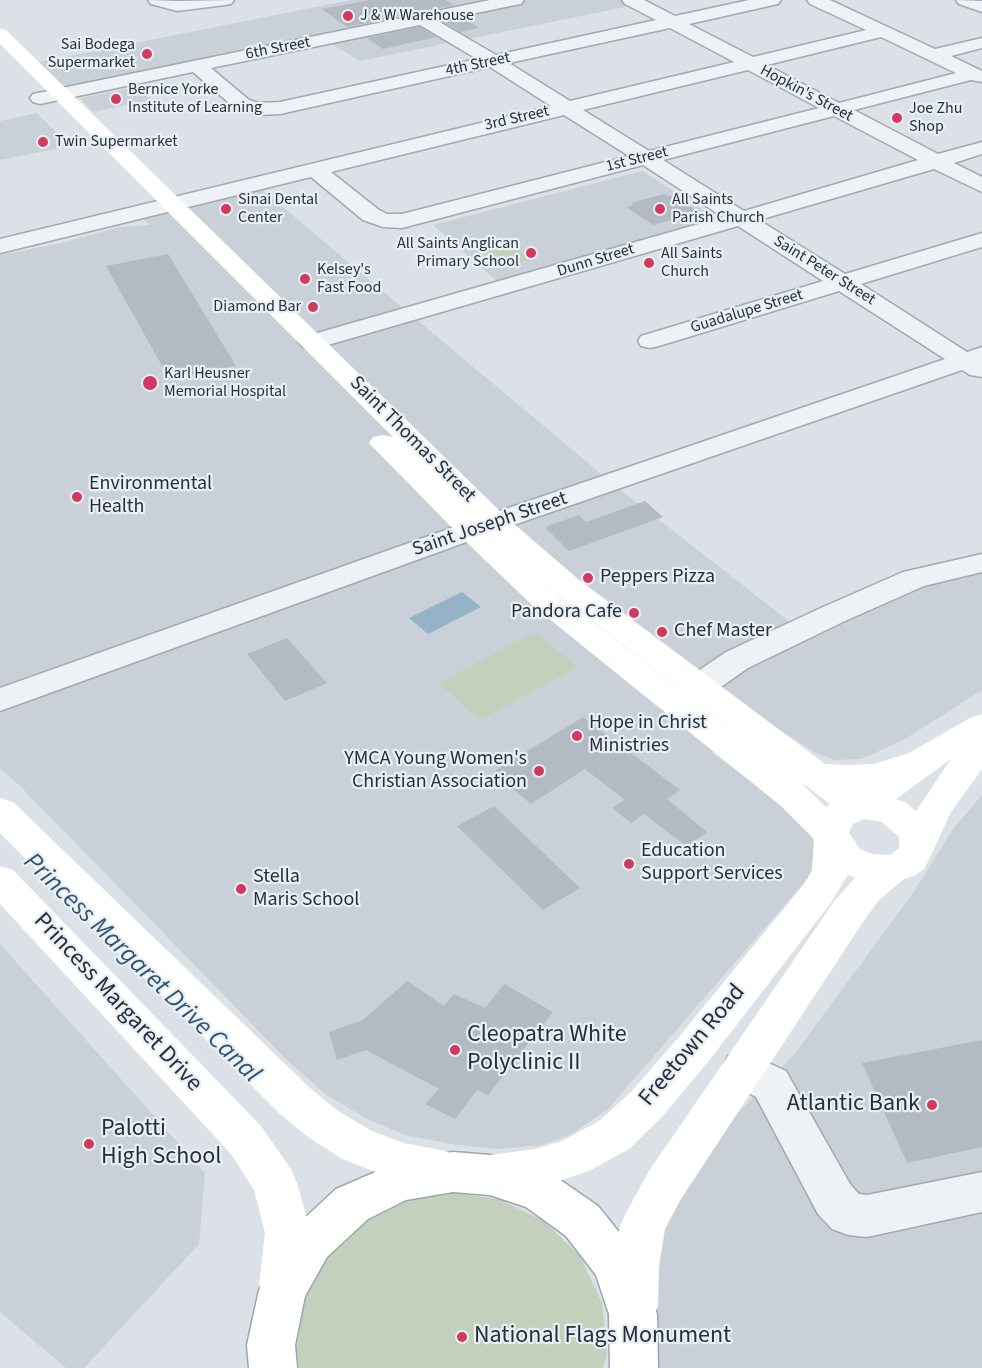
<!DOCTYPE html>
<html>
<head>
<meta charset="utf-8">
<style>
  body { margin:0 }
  canvas { display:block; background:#dbe1e6 }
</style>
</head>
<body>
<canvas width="982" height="1368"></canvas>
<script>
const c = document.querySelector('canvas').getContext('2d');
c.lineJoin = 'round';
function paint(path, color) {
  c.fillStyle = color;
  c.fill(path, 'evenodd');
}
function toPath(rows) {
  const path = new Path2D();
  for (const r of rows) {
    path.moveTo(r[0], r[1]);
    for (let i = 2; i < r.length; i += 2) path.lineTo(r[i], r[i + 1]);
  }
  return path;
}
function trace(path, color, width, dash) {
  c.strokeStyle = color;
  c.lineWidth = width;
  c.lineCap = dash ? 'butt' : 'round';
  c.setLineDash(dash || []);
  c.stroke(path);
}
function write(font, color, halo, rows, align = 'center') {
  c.font = font + ' "Source Sans 3",sans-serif';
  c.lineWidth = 4.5;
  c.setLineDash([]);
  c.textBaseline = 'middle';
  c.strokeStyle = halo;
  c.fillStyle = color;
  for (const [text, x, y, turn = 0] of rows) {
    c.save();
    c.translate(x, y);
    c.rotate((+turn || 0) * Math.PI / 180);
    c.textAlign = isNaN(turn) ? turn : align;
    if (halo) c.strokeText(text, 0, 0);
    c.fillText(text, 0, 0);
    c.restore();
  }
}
const built = toPath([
  [351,0,631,0,640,4,360,61,325,40,63,91,35,63],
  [137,87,151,100,93,112,80,98],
  [37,113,70,146,0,160,0,121],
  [642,171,717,219,497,281,433,225],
  [254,183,613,484,799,629,982,562,982,690,905,739,861,759,835,760,816,753,760,717,712,753,783,804,803,823,813,841,814,861,808,878,608,1109,572,1134,542,1145,499,1149,457,1145,405,1135,367,1119,324,1093,286,1059,19,785,0,769,0,255,57,244,120,227,150,225,135,212],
  [982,795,982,1368,660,1368,654,1333,661,1228,723,1129,796,1052,913,893,953,829],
  [0,944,205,1173,199,1244,84,1368,66,1368,0,1312]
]);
const green = toPath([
  [501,238,530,259,506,266,478,245],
  [535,632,578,667,480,720,438,683],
  [453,1193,498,1199,544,1221,580,1256,602,1303,607,1355,603,1368,295,1368,294,1329,308,1285,334,1247,368,1217,410,1199]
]);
const water = toPath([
  [462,592,481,607,428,634,409,618]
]);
const building = toPath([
  [370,0,446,0,454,5,347,27,322,9],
  [472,16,474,18,466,19,479,28,461,32,444,22],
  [420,27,436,37,383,49,367,38],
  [664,194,676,198,699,213,653,225,626,207,634,205,631,203],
  [168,254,236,366,170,380,106,266],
  [645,501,663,517,569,551,545,527,579,515,586,522],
  [287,638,327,683,285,701,247,654],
  [583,717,680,790,667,799,707,832,686,846,644,814,631,823,612,808,625,800,585,769,531,804,493,772],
  [494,806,580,888,543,910,457,826],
  [407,981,444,1006,454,994,485,1008,504,984,553,1012,488,1095,477,1090,455,1119,425,1104,439,1089,366,1050,337,1060,329,1032,363,1020],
  [982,1040,982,1147,907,1163,862,1063]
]);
const street = toPath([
  [148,0,178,1,234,0,231,4,225,5,177,11,151,4,148,0],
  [490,0,524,0,521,4,515,5,438,21,496,55,656,20,625,4,622,0,644,0,675,16,749,0,781,0,778,4,689,24,753,57,866,30,810,4,807,0,830,0,935,49,982,38,982,48,951,56,982,71,982,82,971,80,854,110,938,154,982,142,982,154,954,163,982,177,982,192,934,169,759,220,845,274,982,233,982,247,861,284,967,352,982,347,982,377,970,375,962,370,505,528,0,711,0,688,485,516,945,359,839,291,659,346,650,348,641,346,638,341,641,336,823,281,738,226,321,347,312,350,303,347,299,342,303,337,723,217,643,165,402,228,383,227,363,220,311,177,0,253,0,239,551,106,490,67,280,114,258,115,235,108,193,72,40,104,33,102,30,98,33,94,490,0],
  [420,25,477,59,280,102,259,103,249,100,211,68,420,25],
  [670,28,734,62,570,101,509,63,670,28],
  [881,37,956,73,839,103,767,65,881,37],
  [748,70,819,108,649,151,583,110,748,70],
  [564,115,629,156,402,214,387,214,379,210,331,172,564,115],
  [834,116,918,160,744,211,663,160,834,116],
  [956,0,982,1,982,12,959,4,956,0],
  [982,554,982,572,924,586,845,621,748,668,688,710,676,713,664,710,659,702,664,694,726,652,823,607,903,572,982,554],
  [743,1051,786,1071,850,1184,859,1194,867,1195,982,1172,982,1212,867,1237,848,1235,832,1229,818,1214,756,1097,728,1082,722,1069,728,1056,743,1051]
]);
const secondary = toPath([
  [0,29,6,30,505,516,578,579,825,764,846,765,874,764,909,753,970,718,982,714,982,769,951,812,925,868,916,875,904,879,879,900,863,922,681,1199,665,1229,659,1267,658,1306,651,1322,634,1329,617,1322,610,1306,613,1267,620,1226,627,1211,649,1171,835,900,855,878,848,875,830,904,708,1062,661,1118,629,1149,589,1171,535,1189,490,1195,474,1189,468,1175,474,1161,490,1155,535,1149,562,1141,599,1121,631,1092,678,1038,804,884,812,871,814,839,781,806,532,605,461,537,369,443,373,437,383,435,393,437,435,479,0,44,0,29],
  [525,565,556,593,800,783,554,591,525,565],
  [951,759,916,811,905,802,896,799,951,759],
  [802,784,805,785,830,804,826,807,802,784],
  [864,819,882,822,899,837,899,848,890,855,872,854,860,849,849,833,853,824,864,819],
  [0,798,13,802,310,1088,338,1111,372,1131,404,1143,445,1151,461,1157,467,1171,461,1185,445,1191,404,1183,342,1159,308,1137,280,1114,0,833,0,798],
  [0,866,13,870,261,1126,291,1169,297,1183,311,1233,307,1285,300,1301,283,1307,266,1301,259,1285,265,1233,254,1190,231,1154,0,904,0,866]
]);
const primary = toPath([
  [453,1152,490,1155,540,1171,556,1177,598,1206,631,1247,638,1263,657,1314,658,1368,610,1368,609,1314,596,1275,566,1236,526,1207,490,1195,453,1192,406,1200,368,1219,327,1257,305,1296,295,1345,297,1368,249,1368,247,1345,259,1290,295,1227,336,1189,401,1161,453,1152]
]);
const markers = [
  [348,16,6,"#d2395f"],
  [147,54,6,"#d2395f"],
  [116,99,6,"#d2395f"],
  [897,118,6,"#d2395f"],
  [43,142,6,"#d2395f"],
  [226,209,6,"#d2395f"],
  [660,209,6,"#d2395f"],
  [531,253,6,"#d2395f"],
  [649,263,6,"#d2395f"],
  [305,279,6,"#d2395f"],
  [313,307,6,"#d2395f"],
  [150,383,8,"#d2395f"],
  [77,497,6,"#d2395f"],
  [588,578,6,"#d2395f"],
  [634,613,6,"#d2395f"],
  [662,632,6,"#d2395f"],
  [577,736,6,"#d2395f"],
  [539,771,6,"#d2395f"],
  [629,864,6,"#d2395f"],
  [241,889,6,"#d2395f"],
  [455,1050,6,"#d2395f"],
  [932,1105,6,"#d2395f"],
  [89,1144,6,"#d2395f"],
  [462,1337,6,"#d2395f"]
];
const farPoinames = [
  ["J & W Warehouse",360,16],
  ["Sai Bodega",135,45,"right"],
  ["Supermarket",135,63,"right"],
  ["Bernice Yorke",128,90],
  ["Institute of Learning",128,108],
  ["Joe Zhu",909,109],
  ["Shop",909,127],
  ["Twin Supermarket",55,142],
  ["Sinai Dental",238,200],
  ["Center",238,218],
  ["All Saints",672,200],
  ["Parish Church",672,218],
  ["All Saints Anglican",519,244,"right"],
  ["Primary School",519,262,"right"],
  ["All Saints",661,254],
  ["Church",661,272],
  ["Kelsey's",317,270],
  ["Fast Food",317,288],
  ["Diamond Bar",301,307,"right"],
  ["Karl Heusner",164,374],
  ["Memorial Hospital",164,392]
];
const farStreetnames = [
  ["6th Street",278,49,-11],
  ["4th Street",478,65,-12],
  ["Hopkin's Street",806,94,28],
  ["3rd Street",517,119,-13],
  ["1st Street",637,160,-14],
  ["Dunn Street",596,261,-17],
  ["Saint Peter Street",824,271,32],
  ["Guadalupe Street",747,312,-17]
];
const streetNames = [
  ["Saint Thomas Street",412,440,45],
  ["Saint Joseph Street",490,525,-19]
];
const poiNames = [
  ["Environmental",89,485],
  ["Health",89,508],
  ["Peppers Pizza",600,578],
  ["Pandora Cafe",622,613,"right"],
  ["Chef Master",674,632],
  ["Hope in Christ",589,724],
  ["Ministries",589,747],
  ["YMCA Young Women's",527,760,"right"],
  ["Christian Association",527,783,"right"],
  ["Education",641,852],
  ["Support Services",641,875],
  ["Stella",253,878],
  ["Maris School",253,901]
];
const nearStreetnames = [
  ["Princess Margaret Drive",117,1003,47],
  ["Freetown Road",693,1046,-50]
];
const nearPoinames = [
  ["Cleopatra White",467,1036],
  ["Polyclinic II",467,1064],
  ["Atlantic Bank",920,1105,"right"],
  ["Palotti",101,1130],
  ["High School",101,1158],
  ["National Flags Monument",474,1337]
];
const nearWaternames = [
  ["Princess Margaret Drive Canal",141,969,44]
];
paint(built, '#c9d0d8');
paint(green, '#c3d0bc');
paint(water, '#94b3c8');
paint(building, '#b2bac3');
trace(street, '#a1a8b0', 3);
trace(primary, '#9aa6b2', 3);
paint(street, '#eef1f5');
paint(secondary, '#fff');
paint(primary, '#fff');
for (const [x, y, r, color] of markers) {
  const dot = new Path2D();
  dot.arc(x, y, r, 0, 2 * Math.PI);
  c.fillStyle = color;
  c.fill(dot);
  trace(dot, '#eaeff4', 2);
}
write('16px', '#25303d', '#eaeff4', farPoinames, 'left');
write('16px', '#25303d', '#eaeff4', farStreetnames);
write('20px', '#25303d', '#eaeff4', streetNames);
write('20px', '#25303d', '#eaeff4', poiNames, 'left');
write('24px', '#25303d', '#eaeff4', nearStreetnames);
write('24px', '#25303d', '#eaeff4', nearPoinames, 'left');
write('italic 26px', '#2e5372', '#eaeff4', nearWaternames);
</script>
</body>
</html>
